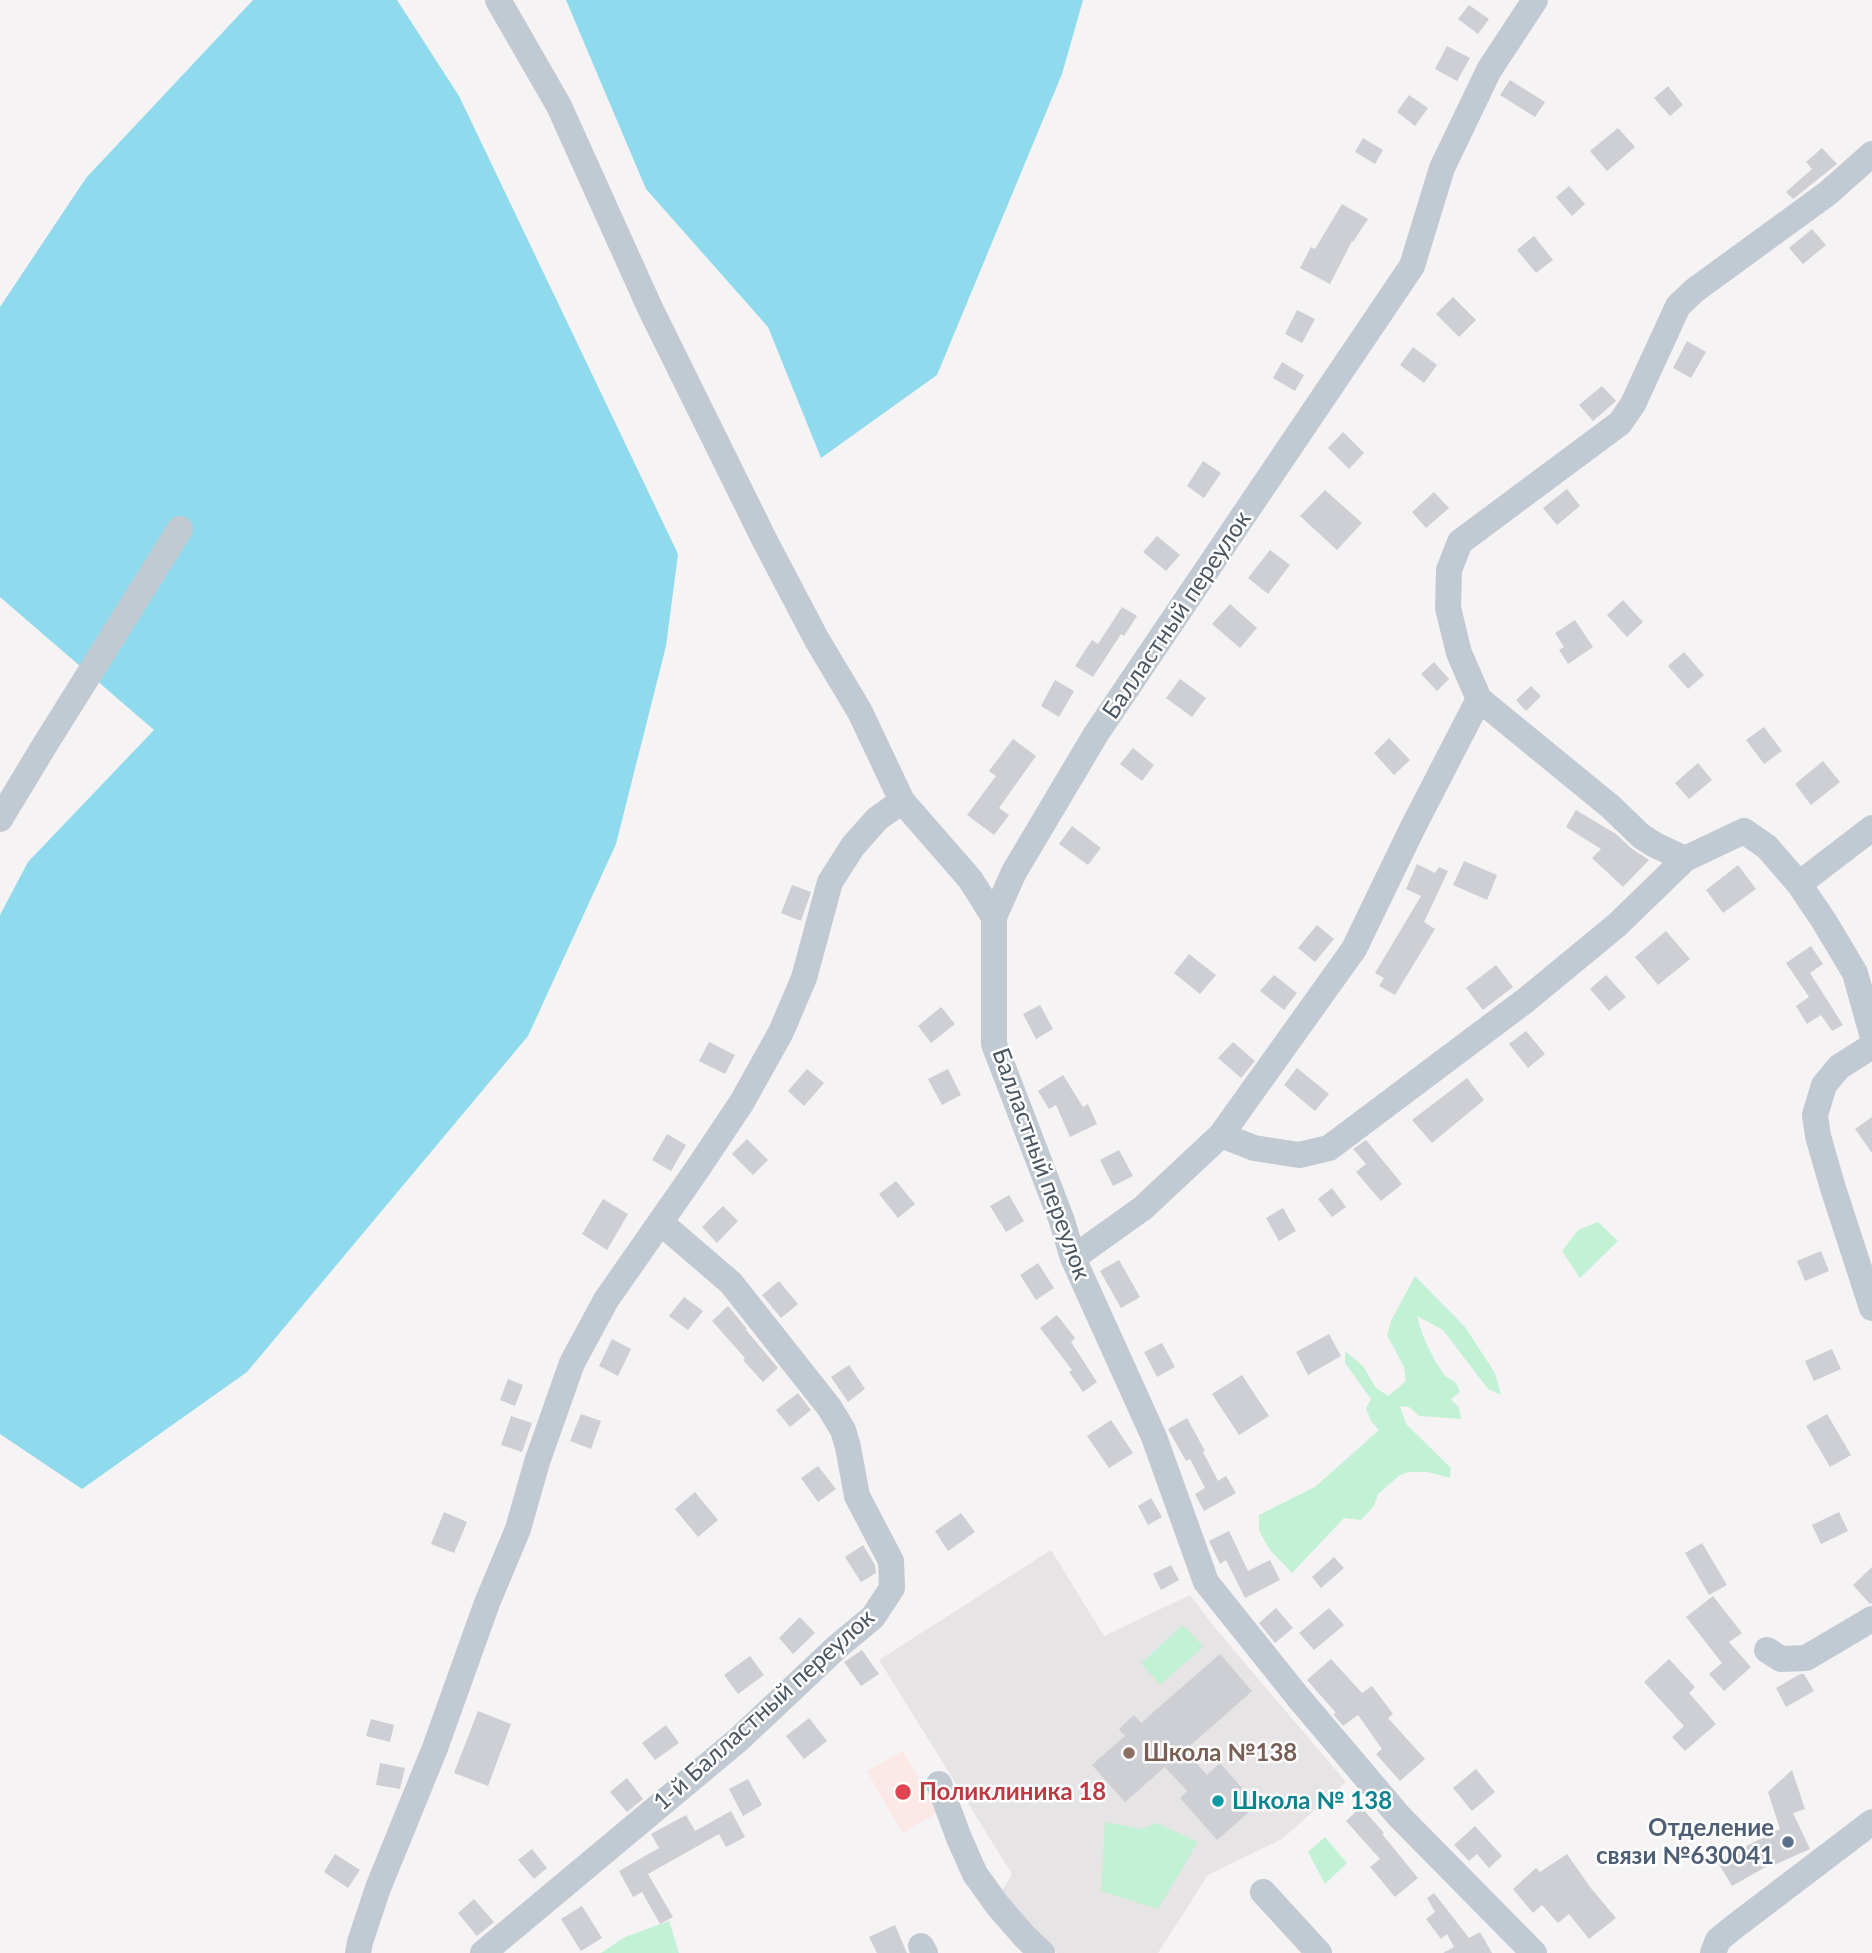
<!DOCTYPE html>
<html>
<head>
<meta charset="utf-8">
<style>
  body { margin:0 }
  canvas { display:block; background:#f5f3f3 }
</style>
</head>
<body>
<canvas width="1872" height="1953"></canvas>
<script>
const c = document.querySelector('canvas').getContext('2d');
c.lineJoin = 'round';
function paint(path, color) {
  c.fillStyle = color;
  c.fill(path, 'evenodd');
}
function toPath(rows) {
  const path = new Path2D();
  for (const r of rows) {
    path.moveTo(r[0], r[1]);
    for (let i = 2; i < r.length; i += 2) path.lineTo(r[i], r[i + 1]);
  }
  return path;
}
function trace(path, color, width, dash) {
  c.strokeStyle = color;
  c.lineWidth = width;
  c.lineCap = dash ? 'butt' : 'round';
  c.setLineDash(dash || []);
  c.stroke(path);
}
function write(font, color, halo, rows, align = 'center') {
  c.font = font + ' Lato,sans-serif';
  c.lineWidth = 5;
  c.setLineDash([]);
  c.textBaseline = 'middle';
  c.strokeStyle = halo;
  c.fillStyle = color;
  for (const [text, x, y, turn = 0] of rows) {
    c.save();
    c.translate(x, y);
    c.rotate((+turn || 0) * Math.PI / 180);
    c.textAlign = isNaN(turn) ? turn : align;
    if (halo) c.strokeText(text, 0, 0);
    c.fillText(text, 0, 0);
    c.restore();
  }
}
const education = toPath([
  [1051,1550,1104,1636,1190,1595,1216,1629,1346,1782,1282,1839,1208,1875,1158,1953,1057,1953,1000,1894,1012,1874,879,1660]
]);
const medical = toPath([
  [903,1751,938,1813,902,1833,867,1771]
]);
const green = toPath([
  [1598,1222,1618,1241,1580,1278,1562,1251,1578,1230],
  [1415,1276,1465,1327,1495,1373,1501,1395,1488,1389,1443,1330,1417,1316,1423,1336,1435,1361,1445,1376,1456,1383,1460,1392,1451,1399,1459,1408,1461,1419,1419,1416,1409,1407,1400,1406,1406,1424,1451,1468,1450,1478,1428,1472,1409,1472,1400,1475,1378,1494,1374,1506,1361,1520,1344,1518,1292,1573,1270,1550,1259,1531,1259,1515,1315,1487,1379,1430,1371,1421,1366,1408,1371,1399,1345,1363,1345,1351,1363,1366,1376,1388,1388,1396,1406,1381,1404,1367,1387,1335,1391,1321],
  [1183,1625,1203,1647,1160,1685,1141,1663],
  [1105,1822,1142,1829,1157,1823,1198,1842,1158,1909,1101,1891],
  [1325,1837,1347,1863,1325,1884,1308,1852],
  [669,1921,679,1953,601,1953,625,1937]
]);
const water = toPath([
  [253,0,397,0,459,96,678,554,666,646,616,844,528,1036,247,1372,82,1489,0,1434,0,915,28,862,154,730,0,597,0,307,86,178],
  [566,0,1083,0,1062,74,937,375,821,458,768,327,646,189]
]);
const building = toPath([
  [1469,5,1489,19,1478,34,1458,19],
  [1447,46,1470,58,1457,81,1435,69],
  [1510,80,1545,102,1535,117,1500,95],
  [1668,86,1683,105,1670,116,1654,98],
  [1409,95,1428,108,1415,126,1397,112],
  [1618,128,1635,147,1607,171,1590,151],
  [1363,138,1383,150,1375,164,1355,152],
  [1822,148,1837,164,1793,199,1786,192,1812,169,1806,162],
  [1569,186,1585,204,1572,216,1556,197],
  [1342,204,1368,219,1353,242,1352,241,1330,284,1300,268,1311,247,1315,249],
  [1812,229,1826,245,1803,264,1789,248],
  [1534,236,1553,260,1536,273,1517,250],
  [1453,297,1476,320,1459,337,1436,314],
  [1297,310,1315,319,1302,343,1285,334],
  [1687,341,1706,352,1691,378,1673,368],
  [1413,347,1437,365,1424,383,1400,365],
  [1282,362,1304,375,1295,391,1273,378],
  [1602,386,1616,401,1593,421,1579,405],
  [1343,432,1364,453,1349,469,1328,448],
  [1203,461,1221,473,1204,498,1187,486],
  [1567,489,1580,506,1557,525,1543,508],
  [1325,490,1362,523,1337,550,1300,516],
  [1434,492,1449,508,1426,528,1412,512],
  [1157,536,1180,555,1166,571,1143,552],
  [1270,550,1290,565,1268,594,1248,578],
  [1623,600,1643,622,1627,637,1607,615],
  [1230,604,1257,628,1240,648,1212,624],
  [1122,607,1137,616,1124,636,1121,634,1093,677,1075,666,1092,640,1098,644],
  [1575,620,1593,647,1568,664,1559,650,1564,647,1555,633],
  [1684,652,1704,675,1688,689,1668,666],
  [1434,662,1449,679,1437,691,1421,674],
  [1180,679,1206,698,1192,717,1166,698],
  [1055,680,1074,691,1059,717,1041,706],
  [1531,686,1541,696,1526,711,1516,700],
  [1764,727,1782,751,1764,764,1746,740],
  [1389,738,1410,760,1394,775,1374,753],
  [1013,739,1036,756,999,808,1009,815,994,835,967,815,996,776,989,771],
  [1133,748,1154,765,1142,781,1120,764],
  [1823,761,1840,782,1811,805,1795,784],
  [1698,763,1712,780,1689,799,1675,783],
  [1576,810,1616,834,1632,849,1649,860,1623,887,1592,858,1601,849,1566,827],
  [1072,826,1101,848,1088,865,1059,844],
  [1464,861,1497,875,1487,900,1453,885],
  [1417,864,1435,873,1439,867,1448,871,1424,922,1435,929,1395,995,1379,986,1384,978,1375,973,1421,896,1406,889],
  [1738,865,1756,889,1723,913,1706,890],
  [792,885,811,892,801,921,781,913],
  [1317,925,1334,939,1315,962,1298,948],
  [1666,931,1690,959,1658,985,1635,957],
  [1811,946,1823,964,1810,973,1843,1025,1832,1031,1821,1015,1807,1024,1796,1006,1809,997,1786,963],
  [1189,954,1216,975,1200,994,1174,973],
  [1496,965,1513,987,1483,1010,1466,988],
  [1274,975,1297,993,1284,1010,1260,991],
  [1606,975,1626,997,1609,1011,1590,989],
  [1040,1005,1053,1029,1036,1039,1023,1014],
  [941,1007,955,1024,931,1043,918,1026],
  [1526,1031,1545,1054,1528,1068,1509,1044],
  [709,1042,735,1055,725,1074,699,1061],
  [1233,1042,1255,1061,1241,1078,1218,1058],
  [1297,1068,1329,1094,1315,1111,1284,1085],
  [807,1069,824,1083,804,1106,788,1091],
  [948,1069,961,1095,942,1105,928,1079],
  [1063,1075,1083,1107,1088,1104,1097,1124,1070,1137,1056,1105,1049,1109,1038,1091],
  [1467,1078,1484,1100,1432,1143,1412,1120],
  [1872,1117,1872,1153,1855,1129],
  [667,1134,686,1145,671,1171,652,1160],
  [747,1139,768,1160,753,1175,732,1154],
  [1366,1140,1402,1184,1381,1201,1356,1172,1366,1164,1353,1149],
  [1119,1150,1133,1176,1113,1186,1100,1160],
  [896,1181,915,1204,898,1218,879,1194],
  [1332,1188,1346,1207,1332,1217,1318,1199],
  [1009,1195,1024,1221,1006,1232,990,1206],
  [603,1199,628,1214,607,1250,582,1234],
  [723,1206,738,1221,717,1243,702,1227],
  [1283,1208,1296,1231,1279,1241,1266,1218],
  [1821,1251,1829,1271,1805,1281,1797,1261],
  [1119,1260,1140,1297,1121,1308,1100,1271],
  [1038,1263,1054,1288,1036,1300,1020,1275],
  [779,1281,798,1304,781,1318,762,1295],
  [684,1297,703,1311,688,1330,669,1316],
  [728,1306,747,1329,746,1330,778,1368,763,1382,743,1360,745,1358,712,1321],
  [1057,1315,1075,1338,1071,1342,1097,1382,1083,1392,1069,1372,1072,1370,1040,1328],
  [1329,1334,1341,1356,1308,1375,1296,1352],
  [612,1339,631,1349,618,1376,599,1366],
  [1162,1343,1175,1367,1157,1377,1144,1352],
  [1832,1349,1841,1369,1814,1381,1805,1361],
  [849,1365,865,1389,848,1402,831,1377],
  [1242,1375,1269,1416,1239,1435,1212,1394],
  [508,1379,523,1385,515,1406,500,1400],
  [798,1393,811,1410,790,1427,776,1410],
  [581,1414,601,1421,591,1449,570,1441],
  [1827,1414,1851,1455,1830,1467,1806,1426],
  [511,1416,532,1423,522,1452,501,1445],
  [1187,1418,1205,1451,1203,1452,1218,1481,1226,1476,1236,1493,1204,1511,1195,1494,1205,1488,1190,1459,1186,1461,1168,1429],
  [1111,1420,1133,1453,1109,1468,1087,1436],
  [818,1466,836,1489,818,1502,801,1478],
  [695,1492,718,1520,698,1537,675,1509],
  [1151,1498,1162,1517,1148,1525,1138,1506],
  [444,1512,467,1522,454,1553,431,1544],
  [1839,1512,1848,1531,1821,1544,1812,1525],
  [961,1513,975,1532,948,1551,935,1531],
  [1229,1531,1248,1571,1270,1560,1280,1580,1245,1598,1226,1560,1220,1564,1209,1541],
  [1702,1543,1727,1585,1709,1595,1685,1553],
  [863,1545,875,1565,876,1573,861,1582,845,1557],
  [1334,1557,1344,1568,1321,1588,1312,1577],
  [1171,1565,1179,1580,1161,1590,1153,1574],
  [1872,1567,1872,1603,1870,1604,1853,1585],
  [1713,1596,1742,1633,1729,1642,1751,1667,1724,1691,1709,1674,1722,1663,1686,1617],
  [1276,1608,1293,1628,1275,1643,1259,1623],
  [1329,1608,1344,1625,1314,1650,1299,1633],
  [800,1617,815,1633,793,1654,779,1638],
  [862,1650,879,1674,861,1686,844,1662],
  [1220,1654,1252,1691,1185,1750,1207,1775,1220,1763,1257,1805,1217,1840,1180,1798,1187,1791,1165,1767,1125,1802,1092,1765,1125,1736,1119,1729,1134,1715,1141,1723],
  [750,1656,764,1675,738,1694,724,1675],
  [1331,1659,1362,1693,1372,1686,1393,1714,1388,1718,1425,1759,1400,1781,1376,1754,1382,1749,1358,1715,1343,1726,1333,1714,1336,1713,1307,1680],
  [1669,1659,1695,1687,1689,1693,1716,1724,1685,1751,1672,1737,1684,1726,1644,1682],
  [1800,1674,1804,1674,1814,1691,1786,1707,1776,1688],
  [478,1711,511,1724,488,1786,454,1773],
  [809,1718,827,1741,804,1759,786,1736],
  [371,1719,394,1725,390,1742,366,1736],
  [666,1725,679,1743,655,1760,642,1743],
  [380,1763,405,1768,400,1789,376,1785],
  [1476,1769,1495,1792,1472,1811,1453,1788],
  [1792,1770,1805,1809,1793,1813,1810,1849,1772,1866,1771,1864,1732,1886,1717,1861,1780,1829,1768,1792],
  [627,1778,643,1799,627,1812,610,1792],
  [748,1779,762,1805,743,1816,729,1789],
  [1361,1807,1384,1833,1382,1834,1418,1878,1395,1897,1370,1867,1380,1859,1346,1821],
  [731,1811,745,1837,726,1847,719,1834,648,1874,673,1917,660,1924,642,1892,633,1897,619,1871,659,1848,651,1834,686,1815,695,1831],
  [1475,1826,1502,1856,1489,1868,1477,1854,1469,1861,1454,1845],
  [532,1849,547,1868,534,1879,518,1860],
  [335,1854,360,1870,348,1888,324,1872],
  [1567,1854,1590,1887,1616,1918,1589,1939,1569,1914,1558,1923,1542,1905,1533,1913,1513,1889,1536,1868,1540,1872],
  [1434,1893,1469,1938,1480,1932,1492,1953,1443,1953,1454,1947,1447,1934,1441,1939,1426,1919,1435,1912,1427,1898],
  [474,1899,494,1922,477,1936,458,1913],
  [582,1906,602,1938,581,1951,561,1919],
  [895,1925,907,1953,877,1953,869,1937]
]);
const minor = toPath([
  [498,0,559,106,650,308,765,541,817,640,860,712,902,801,970,879,994,917],
  [1479,699,1611,807,1641,836,1655,845,1685,859,1744,831,1767,847,1799,884,1824,921,1855,973,1872,1034],
  [0,819,46,743,180,529],
  [1799,884,1872,828],
  [1872,1046,1839,1067,1824,1085,1815,1115,1818,1136,1832,1185,1872,1308],
  [1221,1135,1254,1148,1299,1155,1329,1148,1526,1000,1617,925,1685,859],
  [1073,1258,1143,1208,1221,1135,1354,949,1412,829,1479,699,1459,653,1448,608,1449,570,1460,542,1620,423,1633,404,1678,306,1695,290,1828,193,1872,154],
  [1767,1650,1781,1659,1806,1658,1872,1619],
  [939,1784,959,1838,975,1874,998,1906,1025,1937,1042,1953],
  [1263,1892,1319,1953],
  [921,1946,925,1953],
  [358,1953,360,1942,378,1888,435,1748,487,1603,518,1529,537,1462,572,1363,606,1300,696,1171,742,1102,781,1032,804,978,830,882,853,846,877,819,902,801],
  [483,1953,738,1740,837,1647,873,1617,892,1588,891,1561,857,1496,848,1447,843,1430,829,1407,731,1283,660,1222],
  [1534,1953,1398,1815,1298,1697,1206,1582,1154,1437,1073,1258,1062,1221,994,1044,994,917,1014,872,1096,734,1412,266,1442,168,1489,70,1535,0],
  [1713,1953,1718,1940,1734,1927,1872,1822]
]);
const markers = [
  [1129,1753,7,"#8d6e63"],
  [903,1792,9,"#e0444e"],
  [1218,1801,7,"#0f9aa8"],
  [1788,1842,7,"#5c6f8a"]
];
const streetNames = [
  ["Балластный переулок",1177,615,-56],
  ["Балластный переулок",1041,1164,70],
  ["1-й Балластный переулок",764,1710,-42]
];
const educationNames = [
  ["Школа №138",1143,1753]
];
const healthNames = [
  ["Поликлиника 18",919,1792]
];
const cultureNames = [
  ["Школа № 138",1232,1801]
];
const serviceNames = [
  ["Отделение",1774,1828],
  ["связи №630041",1774,1856]
];
paint(education, '#e6e4e5');
paint(medical, '#fce8e6');
paint(green, '#c3f1d5');
paint(water, '#90daee');
paint(building, '#cdcfd5');
trace(minor, '#c1cad2', 26);
for (const [x, y, r, color] of markers) {
  const dot = new Path2D();
  dot.arc(x, y, r, 0, 2 * Math.PI);
  c.fillStyle = color;
  c.fill(dot);
  trace(dot, '#fff', 2.5);
}
write('24px', '#4a5661', '#fff', streetNames);
write('bold 24px', '#785e54', '#fff', educationNames, 'left');
write('bold 24px', '#be3a42', '#fff', healthNames, 'left');
write('bold 24px', '#0d838f', '#fff', cultureNames, 'left');
write('bold 24px', '#4e5e75', '#fff', serviceNames, 'right');
</script>
</body>
</html>
